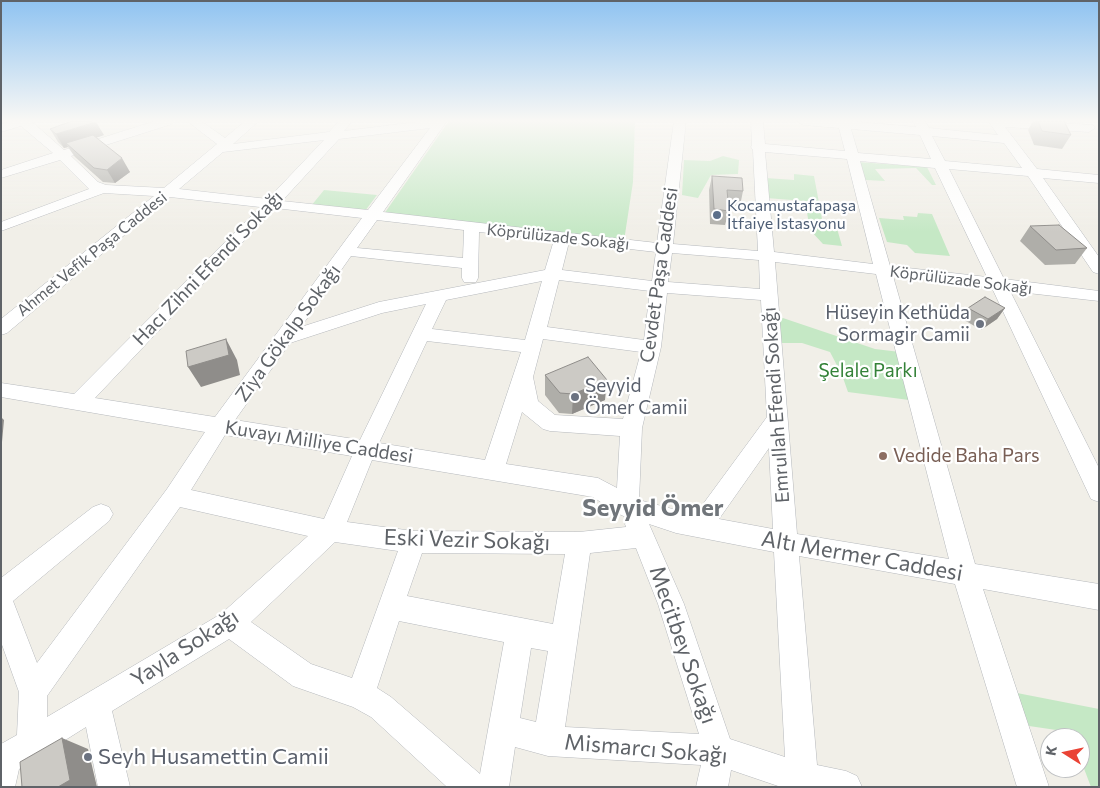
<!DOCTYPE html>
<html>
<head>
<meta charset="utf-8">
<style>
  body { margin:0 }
  #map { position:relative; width:1100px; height:788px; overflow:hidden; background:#f1efe8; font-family:Commissioner,sans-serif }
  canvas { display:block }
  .frame { position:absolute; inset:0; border:2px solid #5f6368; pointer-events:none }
  .north { position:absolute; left:1040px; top:728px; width:50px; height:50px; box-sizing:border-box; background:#fff; border:1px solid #bfc1c3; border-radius:50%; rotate:280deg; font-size:14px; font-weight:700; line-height:20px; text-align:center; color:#5f6368 }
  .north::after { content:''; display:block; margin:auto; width:18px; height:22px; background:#ea4335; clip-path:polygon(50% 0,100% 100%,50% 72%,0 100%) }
</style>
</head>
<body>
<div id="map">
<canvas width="1100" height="788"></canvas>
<div class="frame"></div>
<div class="north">K</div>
</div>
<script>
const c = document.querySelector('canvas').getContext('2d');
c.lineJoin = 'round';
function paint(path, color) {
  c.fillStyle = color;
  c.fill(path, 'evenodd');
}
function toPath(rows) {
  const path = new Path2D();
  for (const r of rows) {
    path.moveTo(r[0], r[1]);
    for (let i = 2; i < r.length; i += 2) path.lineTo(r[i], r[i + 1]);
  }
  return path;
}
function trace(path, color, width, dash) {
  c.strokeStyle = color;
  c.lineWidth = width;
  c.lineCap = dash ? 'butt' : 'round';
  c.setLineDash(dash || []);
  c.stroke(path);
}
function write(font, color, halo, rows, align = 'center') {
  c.font = font + ' Commissioner,sans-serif';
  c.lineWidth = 4.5;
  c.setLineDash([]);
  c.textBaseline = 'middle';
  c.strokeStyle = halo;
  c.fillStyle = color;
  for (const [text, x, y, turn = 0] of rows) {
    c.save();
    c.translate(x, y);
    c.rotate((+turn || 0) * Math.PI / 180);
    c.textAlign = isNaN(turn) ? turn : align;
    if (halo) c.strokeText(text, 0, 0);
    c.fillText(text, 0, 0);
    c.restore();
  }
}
const green = toPath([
  [449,121,635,121,633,182,624,241,384,214],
  [723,156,739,160,738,174,711,175,698,198,682,195,684,160,710,161],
  [858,162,927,167,936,185,932,185,916,168,875,169,885,181,865,180],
  [794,174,814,176,822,219,836,225,842,246,823,244,810,230,805,201,766,198,766,178,794,180],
  [324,190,377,195,365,211,311,206],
  [918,213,932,214,950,256,915,253,907,245,887,242,879,218,904,220,903,216,917,217],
  [774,315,875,349,900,352,909,400,848,392,842,375,830,352,802,343,775,343],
  [1017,693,1099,709,1099,787,1091,787,1080,758,1080,738,1072,738,1070,732,1029,726]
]);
const minor = toPath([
  [10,121,31,121,64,150,155,121,174,121,172,124,71,156,98,182,106,185,164,188,217,144,187,121,201,121,225,138,245,121,259,121,233,144,329,132,339,121,352,121,344,131,424,121,447,121,383,212,657,243,674,121,686,121,673,244,758,251,753,150,751,147,752,145,751,121,763,121,765,144,845,151,839,128,803,125,797,121,849,121,916,127,913,121,925,121,929,128,998,135,988,121,1031,121,1093,125,1095,128,1089,132,1005,127,1037,169,1099,175,1099,183,1043,178,1099,257,1099,274,1093,272,1028,176,949,169,1004,279,1099,291,1099,301,1010,291,1099,468,1099,502,1091,499,992,288,893,276,975,564,1099,584,1099,610,983,589,1049,787,1017,787,955,584,799,556,817,765,846,771,857,776,862,787,781,787,731,770,728,787,696,787,701,765,548,756,515,747,509,787,447,787,371,717,353,707,293,686,229,639,112,711,130,787,98,787,86,727,19,769,15,787,1,787,1,744,17,735,19,692,1,642,1,578,93,507,101,504,109,507,113,514,109,521,13,601,37,663,167,489,205,432,1,397,1,383,74,394,260,207,170,197,7,333,1,335,1,319,154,196,104,193,1,231,1,222,89,189,60,160,1,178,1,170,53,153,21,126,1,132,1,124,10,121],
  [430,128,368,210,282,201,339,139,430,128],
  [851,129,920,135,931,159,858,153,851,129],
  [932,136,1004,143,1022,168,945,161,932,136],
  [324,140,268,199,179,189,223,152,324,140],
  [765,152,847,159,873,264,774,252,765,152],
  [860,161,935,168,987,277,890,266,860,161],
  [275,208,362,218,215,417,95,398,275,208],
  [377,220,464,230,463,258,357,248,377,220],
  [479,232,554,240,545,270,379,302,301,327,351,256,462,268,462,278,464,282,476,282,478,278,479,232],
  [569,242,656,252,652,281,562,270,569,242],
  [672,253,759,260,760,289,668,282,672,253],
  [775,262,876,274,949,559,797,534,775,262],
  [559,280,650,291,644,340,547,327,559,280],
  [542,281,525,340,432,329,446,300,542,281],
  [667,293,761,300,767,417,695,515,639,500,642,428,661,347,667,293],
  [426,304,360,440,235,420,290,343,382,313,426,304],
  [543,339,641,352,623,419,555,415,538,401,533,377,543,339],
  [427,341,521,352,485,460,379,443,427,341],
  [522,412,543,429,550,431,620,436,617,488,598,478,506,464,522,412],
  [225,435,352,456,324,519,191,490,225,435],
  [769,448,773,529,719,519,769,448],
  [372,460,593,497,619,514,628,518,625,524,626,527,579,532,413,531,347,522,372,460],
  [180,507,308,536,221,614,47,717,47,696,180,507],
  [649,524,676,533,774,552,785,757,730,739,684,604,649,524],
  [335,542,398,551,352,678,311,664,251,622,335,542],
  [636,548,658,604,699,734,565,727,590,553,636,548],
  [422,553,565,554,553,624,407,596,422,553],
  [399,621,504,642,480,774,391,697,377,688,399,621],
  [531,648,548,651,536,722,520,718,531,648]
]);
const wall = toPath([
  [1033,121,1064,121,1071,135,1062,149,1034,145,1028,130],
  [50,129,104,135,96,138,130,172,115,183,103,182,75,157,68,147,64,148,58,142],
  [712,176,743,191,740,206,729,205,729,211,725,225,710,224,709,190],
  [1030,226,1087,248,1075,264,1045,265,1020,241],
  [968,308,1005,308,997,319,981,330,961,318],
  [545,375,605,400,572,414,559,413,545,395]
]);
const shadedWall = toPath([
  [96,122,104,135,70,146,66,143,68,147,64,148,56,134],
  [122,158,130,172,115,183,107,170],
  [1005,308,997,319,981,330,988,319],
  [226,339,237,360,240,375,201,387,188,367],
  [607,380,605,400,572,414,573,394],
  [1,417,4,420,1,453],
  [62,738,88,749,97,787,58,787]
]);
const building = toPath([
  [72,121,96,122,56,134,50,129,72,121],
  [1038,121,1064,121,1071,135,1042,131,1038,121],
  [93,135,122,158,107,170,94,168,66,143,93,135],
  [712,176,742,178,743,191,727,190,729,211,714,209,712,176],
  [1059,225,1087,248,1056,250,1030,226,1059,225],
  [985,297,1005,308,988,319,968,308,985,297],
  [226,339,229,355,188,367,186,351,226,339],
  [588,357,607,380,573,394,560,393,545,375,588,357],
  [62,738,70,780,58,787,22,787,20,762,62,738]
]);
const markers = [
  [717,215,5,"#5c6f8a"],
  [980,324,5,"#6b7280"],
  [575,397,5,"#6b7280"],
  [883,456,5,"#8d6e63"],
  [88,757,5,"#6b7280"]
];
const farServicenames = [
  ["Kocamustafapaşa",727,206],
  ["İtfaiye İstasyonu",727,224]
];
const farStreetnames = [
  ["Köprülüzade Sokağı",558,237,6],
  ["Ahmet Vefik Paşa Caddesi",92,254,-39],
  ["Köprülüzade Sokağı",961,280,7]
];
const streetNames = [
  ["Hacı Zihni Efendi Sokağı",208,268,-46],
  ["Cevdet Paşa Caddesi",659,275,-82],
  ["Ziya Gökalp Sokağı",288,333,-54],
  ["Emrullah Efendi Sokağı",776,405,-94],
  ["Kuvayı Milliye Caddesi",319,442,9]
];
const worshipNames = [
  ["Hüseyin Kethüda",970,313],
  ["Sormagir Camii",970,335],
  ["Seyyid",585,386,"left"],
  ["Ömer Camii",585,408,"left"]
];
const parkNames = [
  ["Şelale Parkı",868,371]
];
const educationNames = [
  ["Vedide Baha Pars",893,456]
];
const nearStreetnames = [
  ["Eski Vezir Sokağı",467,540,2],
  ["Altı Mermer Caddesi",862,556,10],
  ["Meсitbey Sokağı",683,645,71],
  ["Yayla Sokağı",185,648,-33],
  ["Mismarcı Sokağı",646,749,5]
];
const nearWorshipnames = [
  ["Seyh Husamettin Camii",98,757]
];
const districtNames = [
  ["Seyyid Ömer",653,508]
];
paint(green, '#c5e8c5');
trace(minor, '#b5b8bc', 1);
paint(minor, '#fff');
paint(wall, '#afaea9');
paint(shadedWall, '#8f8d8a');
paint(building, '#cccac5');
trace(building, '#8f8d8a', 1);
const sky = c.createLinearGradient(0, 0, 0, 232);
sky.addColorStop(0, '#8fc3f1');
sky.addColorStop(0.52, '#f9f8f5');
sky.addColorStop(1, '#f9f8f500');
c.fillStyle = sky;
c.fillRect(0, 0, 1100, 232);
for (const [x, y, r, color] of markers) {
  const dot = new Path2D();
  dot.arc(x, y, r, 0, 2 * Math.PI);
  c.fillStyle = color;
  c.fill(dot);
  trace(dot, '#fff', 2);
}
write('16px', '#4e5e75', '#fff', farServicenames, 'left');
write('16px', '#5f6368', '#fff', farStreetnames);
write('19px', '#5f6368', '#fff', streetNames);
write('19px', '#5b616d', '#fff', worshipNames, 'right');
write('19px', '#348238', '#fff', parkNames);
write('19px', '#785e54', '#fff', educationNames, 'left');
write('22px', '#5f6368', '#fff', nearStreetnames);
write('22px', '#5b616d', '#fff', nearWorshipnames, 'left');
write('bold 24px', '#70757a', '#fff', districtNames);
</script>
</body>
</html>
